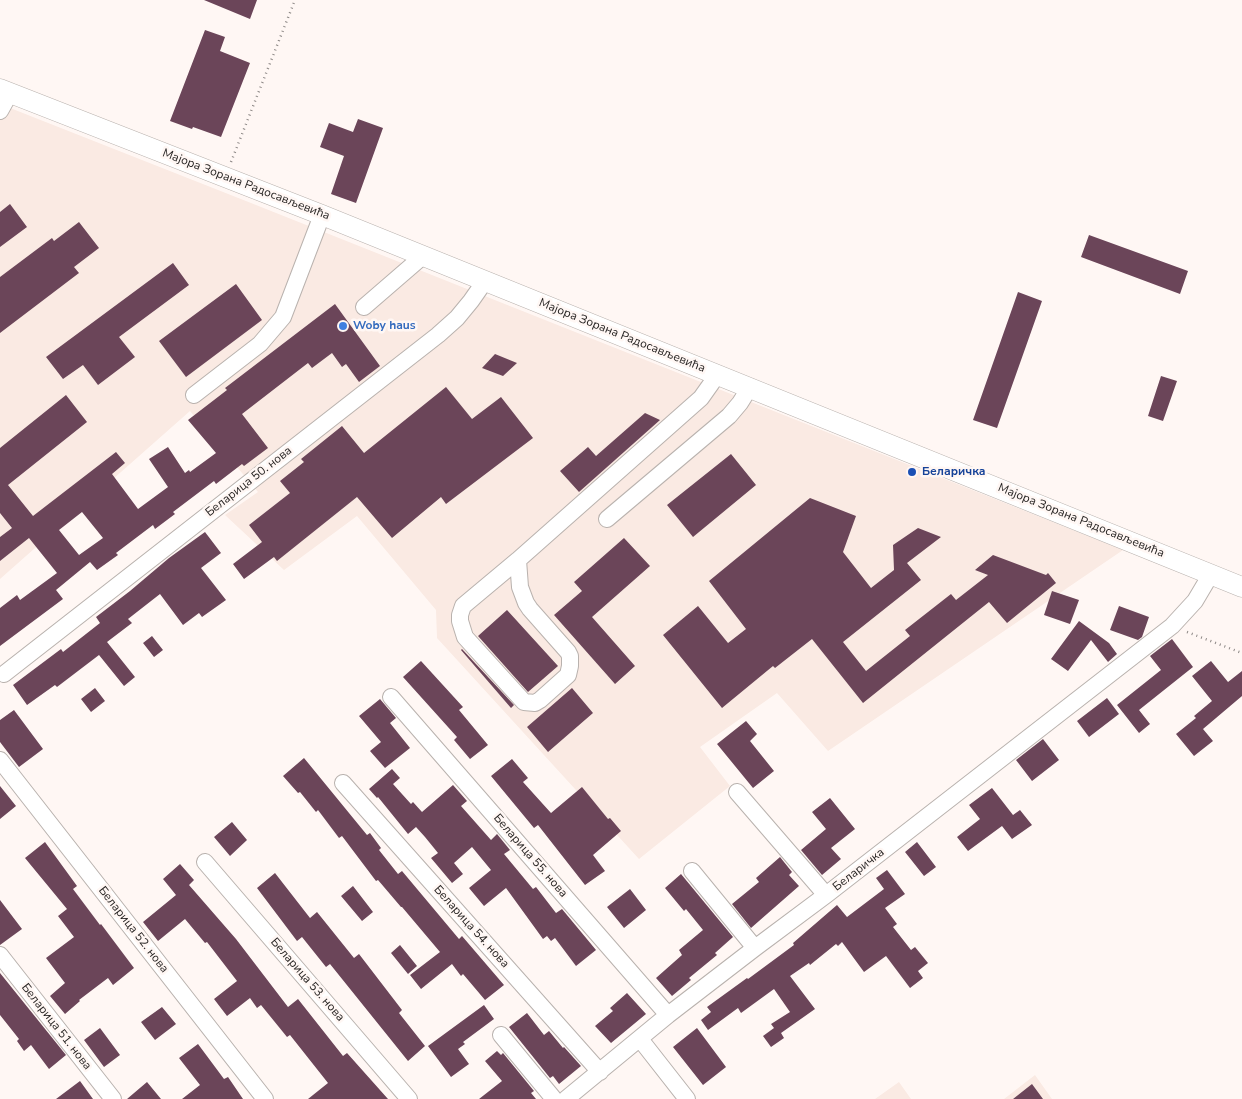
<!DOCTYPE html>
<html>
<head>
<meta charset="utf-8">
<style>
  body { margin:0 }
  canvas { display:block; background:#fff7f4 }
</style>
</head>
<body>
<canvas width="1242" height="1099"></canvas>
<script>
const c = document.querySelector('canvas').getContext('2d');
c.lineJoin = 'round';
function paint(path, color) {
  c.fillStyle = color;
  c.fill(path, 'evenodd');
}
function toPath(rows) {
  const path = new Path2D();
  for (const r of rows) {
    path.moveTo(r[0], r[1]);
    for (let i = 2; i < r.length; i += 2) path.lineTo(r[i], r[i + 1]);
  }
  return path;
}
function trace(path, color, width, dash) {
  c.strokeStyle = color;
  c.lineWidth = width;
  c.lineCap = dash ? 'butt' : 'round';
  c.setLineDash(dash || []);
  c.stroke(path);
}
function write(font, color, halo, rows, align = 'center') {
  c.font = font + ' "Nunito Sans",sans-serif';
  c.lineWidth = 5;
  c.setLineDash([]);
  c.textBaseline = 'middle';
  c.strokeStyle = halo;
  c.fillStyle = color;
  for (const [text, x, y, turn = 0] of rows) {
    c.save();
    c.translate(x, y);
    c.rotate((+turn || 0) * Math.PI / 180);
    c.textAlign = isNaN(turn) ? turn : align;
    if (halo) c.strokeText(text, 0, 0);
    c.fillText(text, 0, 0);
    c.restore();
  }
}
const built = toPath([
  [0,104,251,203,1123,550,828,751,777,693,700,747,730,786,639,859,437,638,436,610,357,516,284,570,225,515,258,492,190,411,0,579],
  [1035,1075,1052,1099,1004,1099],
  [899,1082,911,1099,875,1099]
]);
const building = toPath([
  [204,0,257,0,250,19],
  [205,30,225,37,220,51,250,63,221,137,193,127,192,129,170,121],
  [358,119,383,128,356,203,331,194,344,156,320,147,329,123,353,132],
  [10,204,27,227,0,247,0,212],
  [79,222,99,248,74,267,79,273,0,333,0,277,52,238,54,241],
  [1089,235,1188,271,1180,294,1081,257],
  [173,263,189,285,119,337,135,357,98,385,83,365,63,379,46,357],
  [236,284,262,320,186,377,159,341],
  [1018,292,1042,301,997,428,973,420],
  [335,304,380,366,359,382,346,364,342,367,332,353,312,368,308,363,242,414,268,448,244,466,242,464,216,484,214,481,173,512,175,514,155,529,153,525,116,553,118,555,97,570,90,562,56,590,63,599,0,646,0,608,17,595,20,600,57,573,29,538,0,561,0,537,12,528,0,513,0,448,66,395,87,422,8,485,33,516,116,452,125,463,112,474,138,509,168,487,149,459,168,447,185,473,189,470,190,472,216,453,188,420,227,390,225,388],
  [82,512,103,538,79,555,59,530],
  [495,354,517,363,503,376,482,368],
  [1161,376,1177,381,1163,421,1148,416],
  [446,387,472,419,501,397,533,438,446,504,441,497,392,538,357,497,277,561,274,557,244,579,233,564,262,542,249,525,290,493,280,481,304,462,301,459,342,426,364,453],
  [645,413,660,420,579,492,560,471,588,447,596,456],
  [731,454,756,485,693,537,667,505],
  [810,498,856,516,843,552,871,588,894,570,893,545,918,528,941,537,907,563,921,580,843,642,866,671,910,636,905,630,951,594,956,600,988,575,975,570,993,555,1046,575,1048,573,1056,583,1007,623,989,602,863,703,812,639,775,668,773,666,722,708,663,635,698,606,728,643,746,629,709,581],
  [205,532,221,553,201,568,226,600,202,617,199,613,183,625,160,594,128,619,132,623,107,642,135,677,124,686,99,655,57,687,55,685,27,705,13,685,61,649,63,652,100,623,96,617,130,591,169,558],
  [624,538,650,566,592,617,635,666,615,684,554,615,582,591,574,582],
  [1052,591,1079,600,1070,624,1044,615],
  [1119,606,1149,617,1142,637,1138,640,1110,630],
  [507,610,558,666,528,692,478,636],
  [1079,621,1109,643,1117,654,1108,662,1091,640,1068,671,1051,659],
  [152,636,163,650,154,657,143,643],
  [1172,639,1193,667,1139,710,1150,724,1139,733,1117,705,1161,670,1150,656],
  [462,649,514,705,511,708,461,650],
  [421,661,463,707,459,710,488,745,470,759,454,740,457,737,403,677],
  [1211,661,1228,682,1242,671,1242,696,1203,729,1213,741,1194,756,1176,734,1196,718,1194,716,1212,701,1192,676],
  [95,688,105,701,91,712,81,699],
  [572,688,593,713,548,752,527,727],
  [1107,698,1119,714,1089,737,1077,721],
  [380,699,396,718,390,723,410,748,385,768,370,751,381,742,359,716],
  [14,710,43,749,19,767,0,742,0,720],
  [746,721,757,734,750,741,774,771,753,788,717,744],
  [1043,739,1059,760,1032,781,1016,760],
  [304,758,367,835,370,833,381,848,379,850,398,874,402,871,459,939,462,936,504,985,485,1000,463,974,461,976,452,964,421,989,410,975,440,952,402,907,401,907,378,880,376,881,342,836,339,838,318,810,316,812,300,792,298,793,283,776],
  [512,759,528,778,523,782,551,813,582,787,608,819,610,818,621,831,593,855,605,871,585,885,538,825,534,828,491,776],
  [392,769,400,778,393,784,411,804,413,802,422,812,453,785,467,801,461,806,491,840,497,834,510,850,504,854,533,889,536,887,556,913,562,909,596,950,576,966,555,938,551,941,547,936,543,939,506,888,484,906,469,888,491,870,472,847,454,863,463,874,452,883,431,858,438,853,425,837,416,827,408,834,378,797,377,798,369,789],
  [0,786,16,806,0,819],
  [992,788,1013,815,1020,810,1032,825,1012,839,1002,826,968,851,957,837,980,819,969,805],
  [830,798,855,829,831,848,841,859,822,875,801,850,826,829,812,812],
  [232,822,247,840,230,856,214,837],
  [45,842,77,886,73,889,100,925,101,924,134,968,113,985,108,978,79,1000,80,1001,65,1014,50,996,65,983,46,958,74,937,58,916,67,909,25,858],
  [917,842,936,867,924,876,905,852],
  [780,857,792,872,789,875,799,886,751,928,732,904,759,882,756,878],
  [180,864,194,880,189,885,236,939,288,1007,298,999,343,1056,347,1053,388,1099,308,1099,328,1083,290,1035,287,1037,261,1005,257,1008,250,998,227,1016,214,999,237,981,207,942,205,943,185,919,158,941,143,922,176,895,163,879],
  [887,870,905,894,885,908,897,924,893,927,911,950,915,947,928,963,918,971,923,978,910,988,886,956,864,972,842,942,838,946,836,944,810,965,809,963,790,976,815,1009,781,1033,784,1038,771,1047,763,1036,774,1028,771,1024,790,1012,774,989,741,1013,738,1008,708,1030,701,1020,711,1012,707,1007,747,978,748,979,794,945,793,943,837,905,847,917,884,889,876,878],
  [275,873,310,918,317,912,354,958,359,954,402,1010,399,1013,425,1046,408,1061,330,964,326,967,302,937,297,941,257,888],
  [681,874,733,937,715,953,717,955,689,978,691,980,672,996,656,978,682,955,679,950,703,930,686,909,684,911,665,888],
  [353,886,373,912,362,921,341,896],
  [630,889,646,910,624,928,607,907],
  [0,900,22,929,0,945],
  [400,945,417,966,408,974,391,953],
  [0,973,66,1055,49,1069,31,1045,24,1051,17,1041,19,1039,0,1015],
  [627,993,646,1014,611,1043,595,1026,613,1011,610,1008],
  [484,1005,494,1019,463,1042,465,1044,458,1049,469,1064,451,1077,428,1046],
  [162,1007,176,1024,155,1040,141,1022],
  [527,1013,544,1035,549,1031,563,1048,564,1047,581,1066,559,1084,553,1076,550,1078,509,1027],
  [100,1028,120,1055,104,1067,84,1040],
  [697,1028,726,1067,703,1085,673,1047],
  [198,1044,224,1079,228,1077,243,1099,182,1099,200,1085,179,1058],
  [497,1051,501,1055,503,1053,534,1091,531,1093,536,1099,479,1099,502,1081,485,1061],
  [80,1081,93,1099,56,1099],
  [147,1082,161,1099,127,1099],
  [1032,1084,1043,1099,1013,1099]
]);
const path = toPath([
  [231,162,295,0],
  [1187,632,1242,653]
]);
const minor = toPath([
  [0,111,10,93],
  [364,307,423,256],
  [194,395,260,344,283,317,322,215],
  [607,519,729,416,740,403,750,387],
  [518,560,520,587,526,603,530,609,568,652,570,656,570,666,568,675,540,700,535,703,524,702,465,637,460,621,460,615,463,606,518,560,701,398,718,374],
  [4,674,438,335,457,318,471,301,485,281],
  [391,697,668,1015],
  [0,760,265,1099],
  [343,783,600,1072],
  [737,792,826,895],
  [205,862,409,1099],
  [692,871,755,948],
  [0,955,113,1099],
  [501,1035,554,1099],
  [640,1039,687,1099],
  [566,1099,668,1015,755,948,826,895,1172,626,1195,601,1211,574]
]);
const major = toPath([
  [0,89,322,215,1242,587]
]);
const markers = [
  [343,326,5,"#3f7fe0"],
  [912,472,5,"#1a4fb4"]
];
const streetNames = [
  ["Мајора Зорана Радосављевића",246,185,21],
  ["Мајора Зорана Радосављевића",622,336,22],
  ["Беларица 50. нова",249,482,-38],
  ["Мајора Зорана Радосављевића",1081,521,22],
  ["Беларица 55. нова",530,856,49],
  ["Беларичка",859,870,-38],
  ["Беларица 54. нова",471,927,48],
  ["Беларица 52. нова",133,930,52],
  ["Беларица 53. нова",307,980,49],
  ["Беларица 51. нова",56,1027,52]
];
const shopNames = [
  ["Woby haus",353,326]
];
const transitNames = [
  ["Беларичка",922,472]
];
paint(built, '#faeae3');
paint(building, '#6b4559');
trace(minor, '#b9b2ae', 18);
trace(major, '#b9b2ae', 21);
trace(path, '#8e8987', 2.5, [1, 4]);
trace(minor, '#fff', 16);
trace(major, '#fff', 20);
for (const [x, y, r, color] of markers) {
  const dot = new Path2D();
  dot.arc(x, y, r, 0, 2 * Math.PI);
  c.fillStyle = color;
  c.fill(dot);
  trace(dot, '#fff7f4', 2);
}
write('12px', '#221f1e', '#fff7f4', streetNames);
write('bold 12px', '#366cbe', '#fff7f4', shopNames, 'left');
write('bold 12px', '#164399', '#fff7f4', transitNames, 'left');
</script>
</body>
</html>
